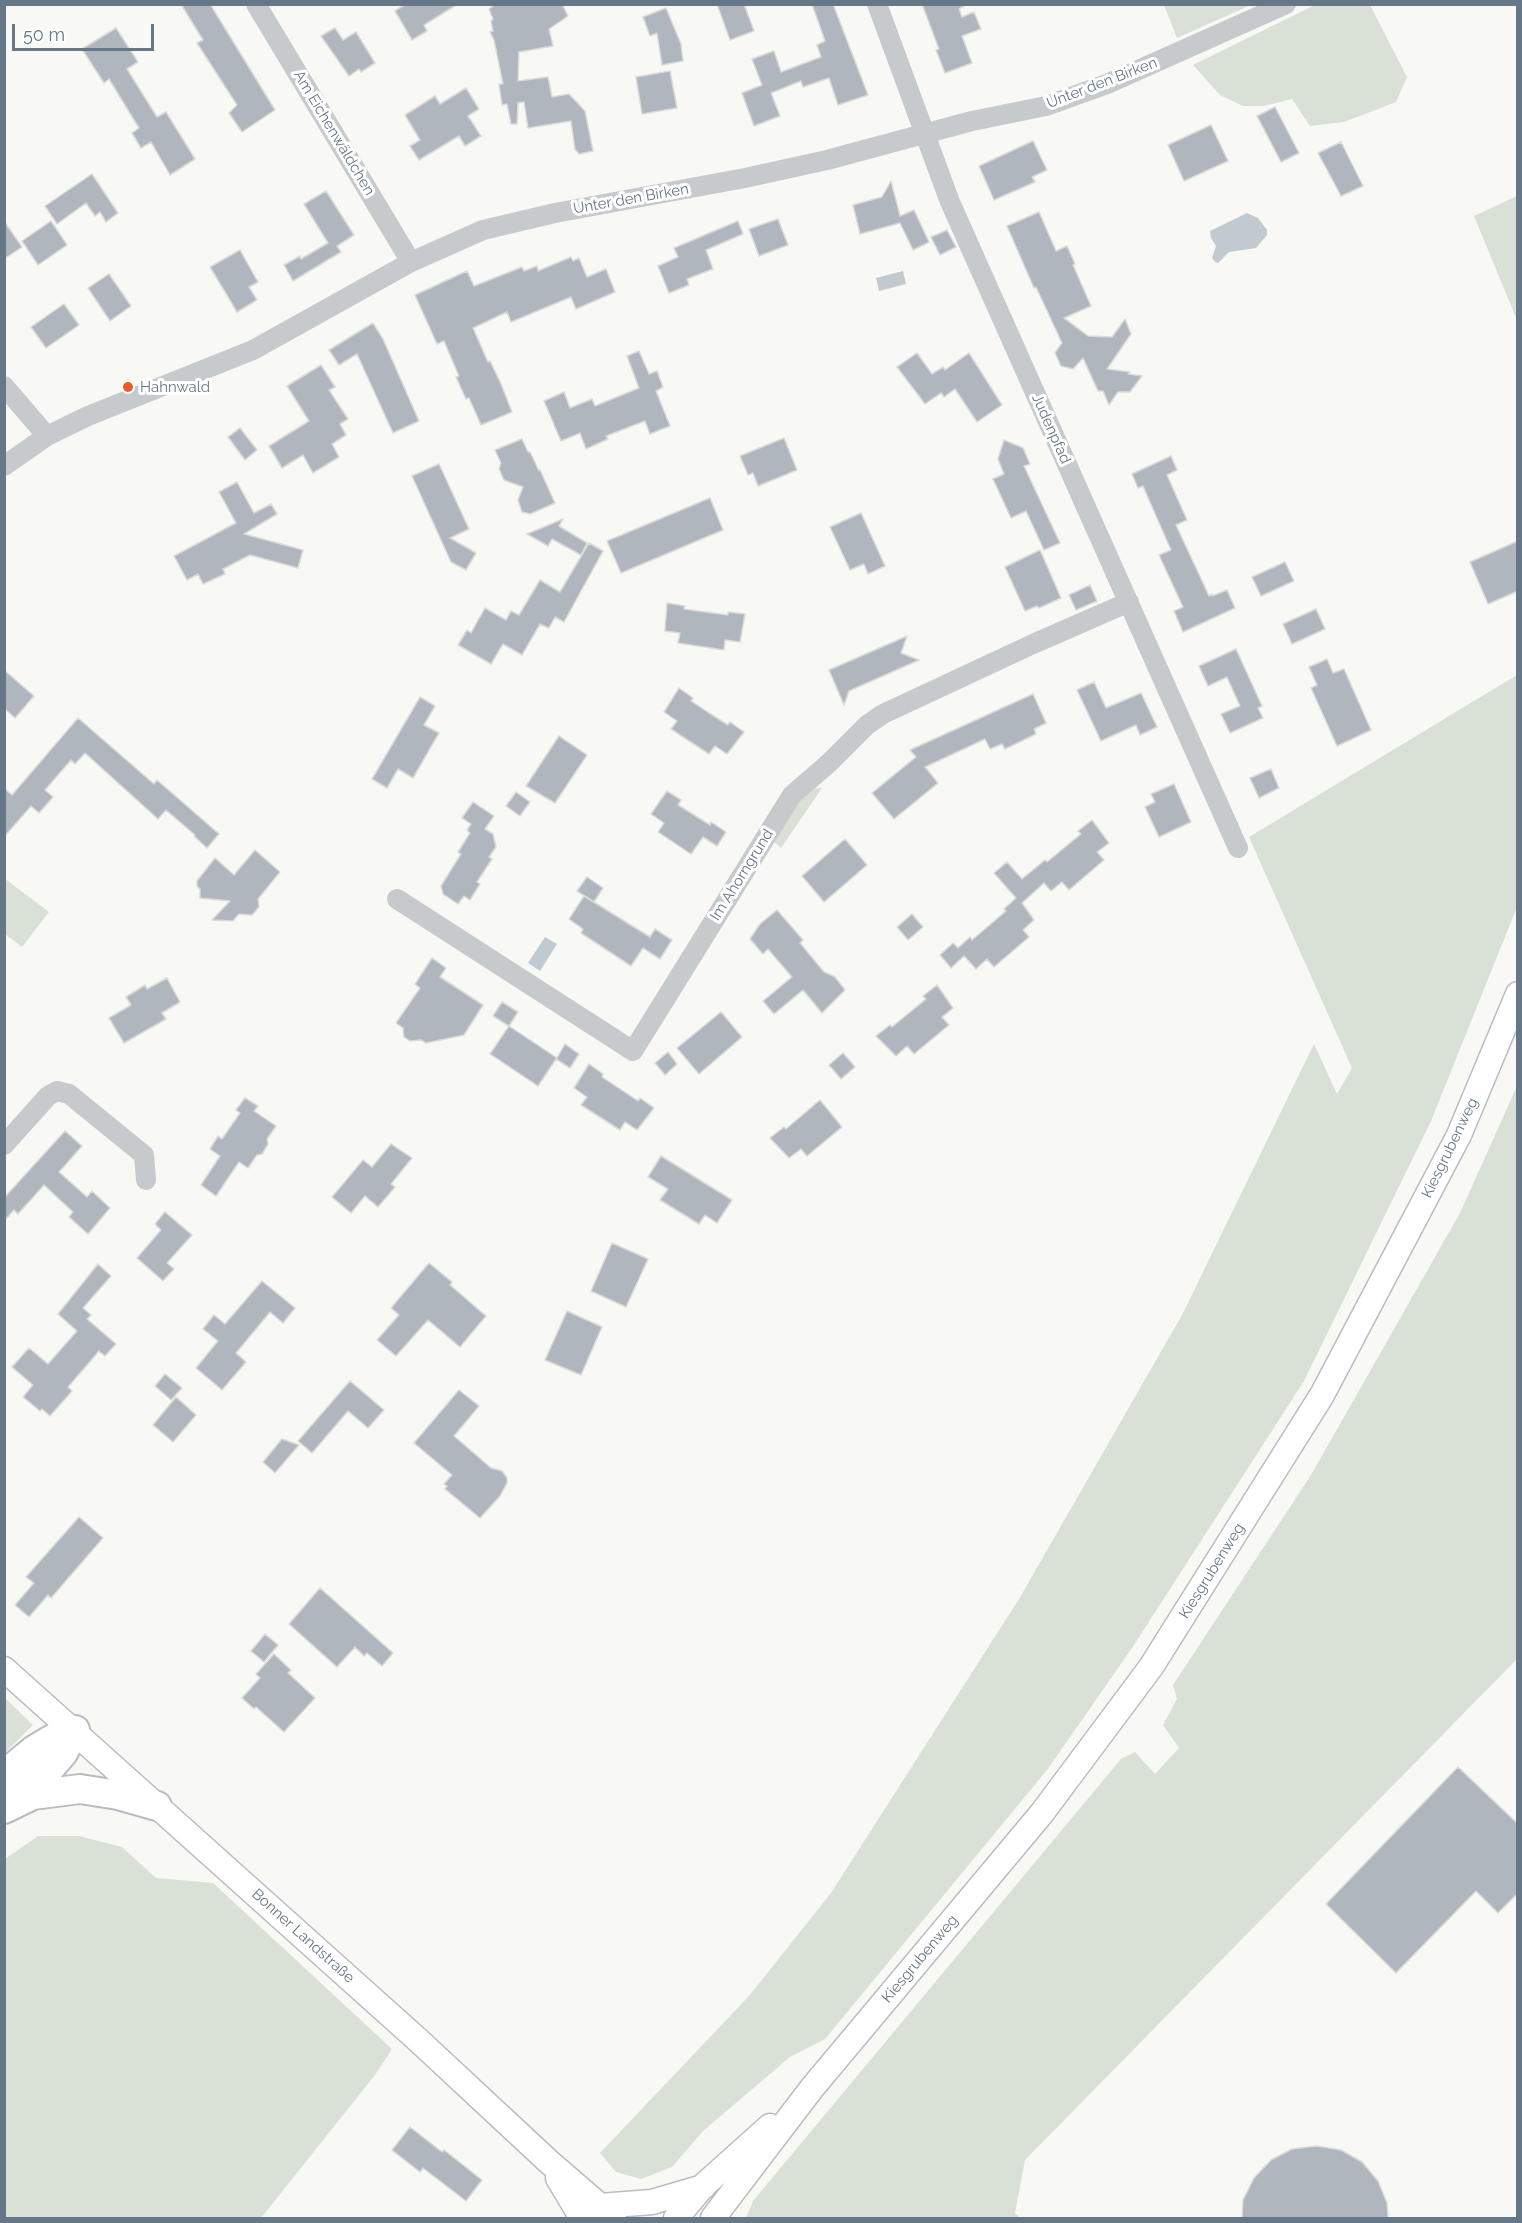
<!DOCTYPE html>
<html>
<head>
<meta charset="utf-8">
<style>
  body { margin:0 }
  #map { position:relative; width:1522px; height:2223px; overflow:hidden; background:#f8f8f5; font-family:Raleway,sans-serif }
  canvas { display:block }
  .frame { position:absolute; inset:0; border:6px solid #678; pointer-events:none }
  .scale { position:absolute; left:12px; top:24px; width:142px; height:27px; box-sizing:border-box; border:3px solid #678; border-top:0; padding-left:8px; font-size:18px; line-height:21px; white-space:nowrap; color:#678; -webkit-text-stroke:4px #fff; paint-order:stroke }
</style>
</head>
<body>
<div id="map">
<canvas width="1522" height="2223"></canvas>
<div class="frame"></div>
<div class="scale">50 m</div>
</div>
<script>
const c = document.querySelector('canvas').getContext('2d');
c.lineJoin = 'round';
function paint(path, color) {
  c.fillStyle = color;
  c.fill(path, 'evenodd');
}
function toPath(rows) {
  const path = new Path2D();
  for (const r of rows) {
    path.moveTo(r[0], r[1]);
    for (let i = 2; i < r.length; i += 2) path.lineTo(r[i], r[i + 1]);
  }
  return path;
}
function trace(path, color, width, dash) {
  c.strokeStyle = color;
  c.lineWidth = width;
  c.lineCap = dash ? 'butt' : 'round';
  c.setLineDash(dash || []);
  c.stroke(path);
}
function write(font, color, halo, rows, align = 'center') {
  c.font = font + ' Raleway,sans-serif';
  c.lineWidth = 6;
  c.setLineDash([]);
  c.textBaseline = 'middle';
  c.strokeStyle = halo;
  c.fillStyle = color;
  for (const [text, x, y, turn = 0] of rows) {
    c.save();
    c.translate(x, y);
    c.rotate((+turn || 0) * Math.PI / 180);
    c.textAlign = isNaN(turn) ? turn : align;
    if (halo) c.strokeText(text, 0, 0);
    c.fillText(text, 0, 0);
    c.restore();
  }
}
const green = toPath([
  [1317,4,1370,5,1407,77,1396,102,1344,122,1310,126,1292,99,1264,106,1243,106,1220,95,1193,65],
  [1164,5,1164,4,1251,5,1177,38],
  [1517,196,1517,320,1474,216],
  [1517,675,1517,907,1431,1121,1304,1381,1132,1648,1047,1770,825,2039,790,2057,703,2131,672,2167,641,2179,616,2172,600,2153,749,1996,831,1893,1019,1599,1182,1315,1314,1044,1337,1094,1352,1068,1249,837],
  [822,788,781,848,771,839,800,796,809,789],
  [4,878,49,912,22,947,5,934],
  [1517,1086,1517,1659,1025,2160,1015,2213,1020,2218,746,2218,753,2201,1121,1759,1135,1752,1155,1774,1179,1748,1163,1725,1177,1699,1173,1685,1311,1475,1460,1213],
  [5,1698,33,1725,5,1753],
  [38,1836,79,1836,122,1847,156,1878,213,1883,392,2049,375,2075,261,2218,5,2218,5,1859]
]);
const water = toPath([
  [1247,213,1258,218,1267,230,1267,235,1256,248,1229,252,1218,263,1215,262,1212,258,1216,246,1211,238,1210,231],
  [903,271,906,284,879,291,876,278],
  [545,937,557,944,540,971,528,963]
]);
const building = toPath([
  [181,4,210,4,275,110,242,132,229,113,237,105,197,43,203,40,181,4],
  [406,4,458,4,424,25,427,31,412,40,395,11,406,4],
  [496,4,562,4,568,16,549,29,553,46,519,52,518,81,548,77,552,97,569,94,585,111,593,151,579,154,575,149,571,121,528,128,524,102,518,103,517,124,511,124,507,104,502,105,499,84,503,84,494,40,490,32,493,31,491,21,493,19,489,9,496,4],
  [717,4,744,4,754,31,730,40,717,4],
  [812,4,833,4,868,95,838,105,829,78,803,87,801,81,771,93,780,116,754,126,742,93,762,85,752,59,774,51,781,72,821,57,817,45,825,41,812,4],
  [922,4,967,4,959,9,962,17,974,12,981,29,962,36,972,63,945,73,936,50,939,49,922,4],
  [666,8,681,44,683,61,662,65,657,33,650,36,643,17,666,8],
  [116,28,138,62,127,69,157,117,166,112,195,159,170,175,151,142,141,148,132,133,139,128,109,79,104,83,82,49,116,28],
  [335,28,343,40,356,32,375,63,361,72,359,69,349,76,321,36,335,28],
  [670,71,677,108,642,114,636,77,670,71],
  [466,88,479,109,468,116,481,136,465,146,459,136,419,160,410,146,420,140,405,115,435,96,440,104,466,88],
  [1275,107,1299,153,1281,162,1257,116,1275,107],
  [1211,125,1228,161,1184,181,1168,145,1211,125],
  [1033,141,1047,170,1032,177,1035,182,994,200,979,166,1033,141],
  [1341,142,1363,186,1341,196,1318,153,1341,142],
  [92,174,118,213,106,222,100,212,95,216,86,203,57,224,45,206,92,174],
  [891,181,900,216,914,210,929,242,913,250,900,223,860,234,853,205,882,197,891,181],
  [326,191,354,235,337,246,341,252,293,281,284,265,300,256,301,259,328,243,304,204,326,191],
  [1039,212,1056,251,1067,246,1075,264,1073,265,1091,306,1064,318,1088,336,1112,337,1125,319,1131,334,1107,369,1130,372,1128,374,1142,376,1130,392,1118,392,1109,405,1103,391,1098,391,1083,358,1073,369,1061,366,1055,353,1062,343,1036,287,1034,288,1007,226,1039,212],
  [778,219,788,245,759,256,749,229,778,219],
  [4,221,22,247,4,259,4,221],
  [51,221,67,245,38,265,22,241,51,221],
  [738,221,743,234,706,250,713,269,687,279,689,285,669,293,658,266,678,257,674,248,738,221],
  [947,230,956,247,940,255,931,237,947,230],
  [240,250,258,282,249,287,257,300,237,312,210,267,240,250],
  [571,257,573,261,579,258,587,277,606,269,615,292,576,309,571,297,511,322,507,312,473,328,488,362,490,361,501,384,512,412,481,425,469,398,466,399,456,377,459,376,444,341,437,344,415,295,467,271,474,286,522,267,524,271,537,266,538,271,571,257],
  [109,274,131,306,110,321,88,288,109,274],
  [64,304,79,325,46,348,31,327,64,304],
  [373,323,383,339,419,421,393,433,357,354,339,365,329,350,373,323],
  [639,351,649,374,657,371,663,387,656,391,670,426,650,434,645,421,606,436,608,439,586,449,580,433,561,441,544,401,564,392,570,408,592,399,595,406,639,388,627,356,639,351],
  [917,353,932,374,943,367,945,370,969,353,1002,405,977,422,955,389,944,397,941,393,925,404,897,367,917,353],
  [321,365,335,387,329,390,348,419,340,424,346,435,332,444,339,457,313,473,303,455,282,468,269,446,309,421,287,386,321,365],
  [240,428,257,450,245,460,228,437,240,428],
  [784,438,797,470,758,486,753,473,748,475,740,456,784,438],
  [522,439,528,452,530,452,539,471,540,470,555,503,530,514,522,512,518,500,523,487,504,480,499,469,501,463,495,450,522,439],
  [1004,440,1023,448,1030,464,1024,466,1060,543,1044,550,1026,511,1011,518,993,479,1004,474,998,459,1004,440],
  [1171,456,1177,470,1167,475,1187,520,1176,525,1209,596,1212,594,1212,596,1227,590,1235,608,1183,632,1174,611,1183,607,1159,555,1171,550,1143,486,1138,488,1132,474,1171,456],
  [439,464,469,529,450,538,476,553,466,570,451,562,412,476,439,464],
  [237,482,254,513,271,504,277,514,244,534,303,550,298,568,250,555,223,569,225,574,203,584,198,574,187,580,174,556,236,523,219,492,237,482],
  [710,498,723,530,621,573,607,541,710,498],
  [861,513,885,566,868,574,864,564,850,570,830,527,861,513],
  [563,519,559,526,587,543,581,555,552,539,548,546,527,534,563,519],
  [1518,541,1518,591,1488,604,1470,562,1518,541],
  [589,543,603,551,564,622,555,617,549,628,540,624,522,655,503,644,491,664,458,645,467,630,471,633,485,608,506,620,511,611,519,615,540,580,560,592,589,543],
  [1040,550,1061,598,1039,608,1037,606,1025,611,1005,567,1040,550],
  [1285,562,1294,581,1261,596,1252,577,1285,562],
  [1090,585,1097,601,1076,610,1069,595,1090,585],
  [667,603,685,606,684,609,705,612,728,615,728,612,745,614,740,642,725,640,724,650,678,643,680,633,665,631,667,603],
  [1316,609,1325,629,1292,644,1283,624,1316,609],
  [907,636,901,653,919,660,849,691,844,705,829,670,907,636],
  [1236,649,1262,706,1258,708,1263,718,1230,733,1221,714,1240,706,1227,677,1208,686,1199,666,1236,649],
  [1327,659,1333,673,1344,669,1371,730,1337,746,1311,688,1317,685,1309,667,1327,659],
  [4,670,34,696,15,718,4,708,4,670],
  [1094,682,1106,708,1141,693,1157,727,1140,735,1136,725,1101,741,1077,690,1094,682],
  [679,688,693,698,691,701,709,713,728,725,730,722,744,732,727,754,715,746,709,754,671,729,677,721,664,712,679,688],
  [1033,694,1046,723,1034,729,1036,734,1005,749,1002,744,990,749,985,739,925,767,938,783,894,819,872,793,916,757,910,750,1033,694],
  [420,697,435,706,424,725,439,733,413,778,398,769,387,788,372,779,420,697],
  [78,718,154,784,157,780,219,834,207,848,194,836,195,835,166,810,158,819,85,753,75,764,71,760,45,790,53,797,39,813,31,806,4,837,4,788,12,795,78,718],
  [559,736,587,755,555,803,526,786,559,736],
  [1271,769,1279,788,1259,798,1250,778,1271,769],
  [1174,784,1191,822,1159,837,1145,807,1155,802,1151,794,1174,784],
  [667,791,681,800,678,805,710,825,711,822,726,832,717,846,703,837,691,854,658,832,664,823,651,814,667,791],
  [516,792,530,802,520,816,506,806,516,792],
  [473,802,494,816,485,829,493,834,496,847,489,857,492,859,477,882,480,884,470,900,464,896,458,904,443,894,441,886,461,854,458,852,470,833,467,830,471,824,462,818,473,802],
  [1092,820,1109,843,1097,852,1104,860,1069,890,1062,882,1051,891,1044,883,1022,903,1034,920,1023,930,1029,937,994,967,987,959,976,969,964,956,951,968,940,955,953,943,958,948,970,937,972,940,1006,911,1004,909,1016,898,994,873,1007,862,1022,879,1045,860,1047,862,1081,834,1078,831,1092,820],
  [845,839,867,865,824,902,802,876,845,839],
  [255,850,280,872,258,899,259,907,252,915,239,914,233,921,212,920,230,901,200,898,200,889,197,886,197,881,215,858,234,875,255,850],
  [587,877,603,888,594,902,577,891,587,877],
  [584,896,650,937,655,929,672,940,660,959,643,948,631,966,581,933,583,929,569,919,584,896],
  [777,910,803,940,800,943,824,972,835,977,845,990,822,1013,803,990,774,1014,763,1001,792,977,768,949,763,954,750,939,760,924,777,910],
  [912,914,923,927,908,940,897,927,912,914],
  [432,958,446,968,440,977,483,1005,464,1035,426,1043,421,1040,410,1041,404,1037,403,1028,396,1023,420,988,415,984,432,958],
  [167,978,180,1002,162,1013,166,1019,124,1043,109,1018,131,1005,126,997,145,985,147,989,167,978],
  [937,985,953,1008,942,1017,949,1025,914,1054,907,1046,896,1056,876,1036,890,1025,892,1027,926,999,923,996,937,985],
  [502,1002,518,1012,509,1026,557,1058,565,1044,579,1054,570,1068,556,1059,538,1086,490,1054,509,1026,493,1016,502,1002],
  [721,1012,742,1037,699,1074,677,1048,721,1012],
  [668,1052,677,1064,665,1075,655,1063,668,1052],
  [843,1053,855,1067,841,1079,829,1065,843,1053],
  [589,1064,603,1074,602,1077,638,1101,640,1098,654,1108,637,1130,625,1122,620,1130,581,1105,587,1097,574,1088,589,1064],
  [245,1098,258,1106,254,1111,276,1126,267,1139,268,1144,262,1154,257,1155,248,1168,239,1162,216,1196,201,1185,220,1156,210,1149,218,1136,222,1139,240,1113,236,1110,245,1098],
  [820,1100,842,1127,807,1156,801,1149,789,1158,770,1138,784,1127,786,1129,820,1100],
  [65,1131,82,1146,59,1172,87,1197,92,1191,110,1208,88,1234,69,1217,73,1212,44,1185,18,1214,14,1210,4,1221,4,1198,65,1131],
  [391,1144,412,1158,391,1184,395,1187,378,1207,365,1196,351,1213,332,1197,363,1160,372,1167,391,1144],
  [661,1156,732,1200,717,1223,705,1215,699,1224,660,1200,668,1189,648,1177,661,1156],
  [165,1212,192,1235,167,1263,174,1269,163,1281,137,1258,161,1230,155,1224,165,1212],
  [612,1243,648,1259,626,1307,591,1291,612,1243],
  [429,1263,452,1282,450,1285,486,1316,460,1347,428,1320,396,1356,377,1340,399,1315,391,1308,429,1263],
  [98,1264,111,1276,83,1308,91,1315,87,1319,116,1344,105,1356,99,1351,68,1387,72,1391,50,1416,42,1409,40,1411,23,1397,33,1385,12,1367,29,1348,48,1364,77,1331,58,1314,98,1264],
  [262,1281,295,1308,283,1323,270,1312,236,1353,246,1362,222,1390,196,1368,218,1341,203,1329,214,1315,225,1324,262,1281],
  [567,1311,602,1327,581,1375,545,1360,567,1311],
  [165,1374,182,1388,171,1400,155,1386,165,1374],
  [350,1381,384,1410,368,1428,348,1411,312,1453,298,1441,350,1381],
  [459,1390,479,1406,454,1436,491,1468,502,1471,507,1478,507,1483,500,1496,480,1518,445,1489,447,1486,444,1484,452,1475,414,1443,459,1390],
  [176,1397,196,1415,173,1442,153,1425,176,1397],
  [282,1439,299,1445,275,1473,263,1462,282,1439],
  [79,1517,103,1538,51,1598,48,1595,29,1617,15,1605,34,1583,26,1577,79,1517],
  [320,1588,393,1653,382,1666,367,1653,364,1656,355,1647,337,1667,289,1624,320,1588],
  [265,1634,278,1645,264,1662,251,1651,265,1634],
  [274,1654,291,1670,288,1673,315,1698,284,1732,256,1707,254,1709,242,1698,260,1678,256,1674,274,1654],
  [1458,1767,1518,1824,1518,1893,1498,1913,1476,1891,1396,1973,1326,1904,1458,1767],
  [410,2127,442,2152,444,2150,482,2180,466,2201,423,2168,420,2172,392,2150,410,2127],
  [1317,2146,1341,2150,1362,2162,1378,2181,1387,2203,1388,2218,1242,2218,1243,2200,1254,2178,1271,2160,1292,2149,1317,2146]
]);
const minor = toPath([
  [256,4,411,262],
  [877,4,950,202,1238,848],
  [4,386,47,436],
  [4,466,47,436,88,416,253,350,411,262,483,230,555,213,745,178,827,160,972,121,1046,106,1107,84,1286,4],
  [397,899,633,1051,792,795,829,763,867,725,883,714,1033,644,1129,602],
  [4,1145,48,1096,57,1091,69,1094,144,1155,146,1180]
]);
const major = toPath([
  [4,1669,418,2040,548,2161,614,2218],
  [558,2178,582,2218],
  [600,2206,652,2202,703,2187],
  [676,2218,703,2186,770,2126],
  [713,2218,812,2088,1042,1813,1151,1667,1322,1395,1459,1135,1518,994]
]);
const highway = toPath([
  [4,1775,34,1750,54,1738,75,1730],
  [16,1797,50,1768,63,1753,75,1730],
  [4,1809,33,1795,80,1789,118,1795,157,1806]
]);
const markers = [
  [128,387,6,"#ea5c23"]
];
const streetNames = [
  ["Unter den Birken",1102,83,-21],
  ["Am Eichenwäldchen",334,133,59],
  ["Unter den Birken",631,199,-10],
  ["Judenpfad",1051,429,66],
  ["Im Ahorngrund",742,875,-58],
  ["Kiesgrubenweg",1450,1148,-64],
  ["Kiesgrubenweg",1212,1571,-58],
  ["Bonner Landstraße",303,1936,42],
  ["Kiesgrubenweg",920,1959,-50]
];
const poiNames = [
  ["Hahnwald",140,387]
];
paint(green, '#d9e0d6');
paint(water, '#c0cacf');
paint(building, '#afb6bd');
trace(building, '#dadad8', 1.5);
trace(major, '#b9bdc1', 27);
trace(highway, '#b8bcbf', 32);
trace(minor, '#c6cacd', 20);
trace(major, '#fff', 24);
trace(highway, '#fff', 28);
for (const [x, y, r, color] of markers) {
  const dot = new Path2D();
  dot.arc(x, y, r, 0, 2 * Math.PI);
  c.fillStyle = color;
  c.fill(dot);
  trace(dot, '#fff', 2);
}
write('15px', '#678', '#fff', streetNames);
write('15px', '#678', '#fff', poiNames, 'left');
</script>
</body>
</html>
